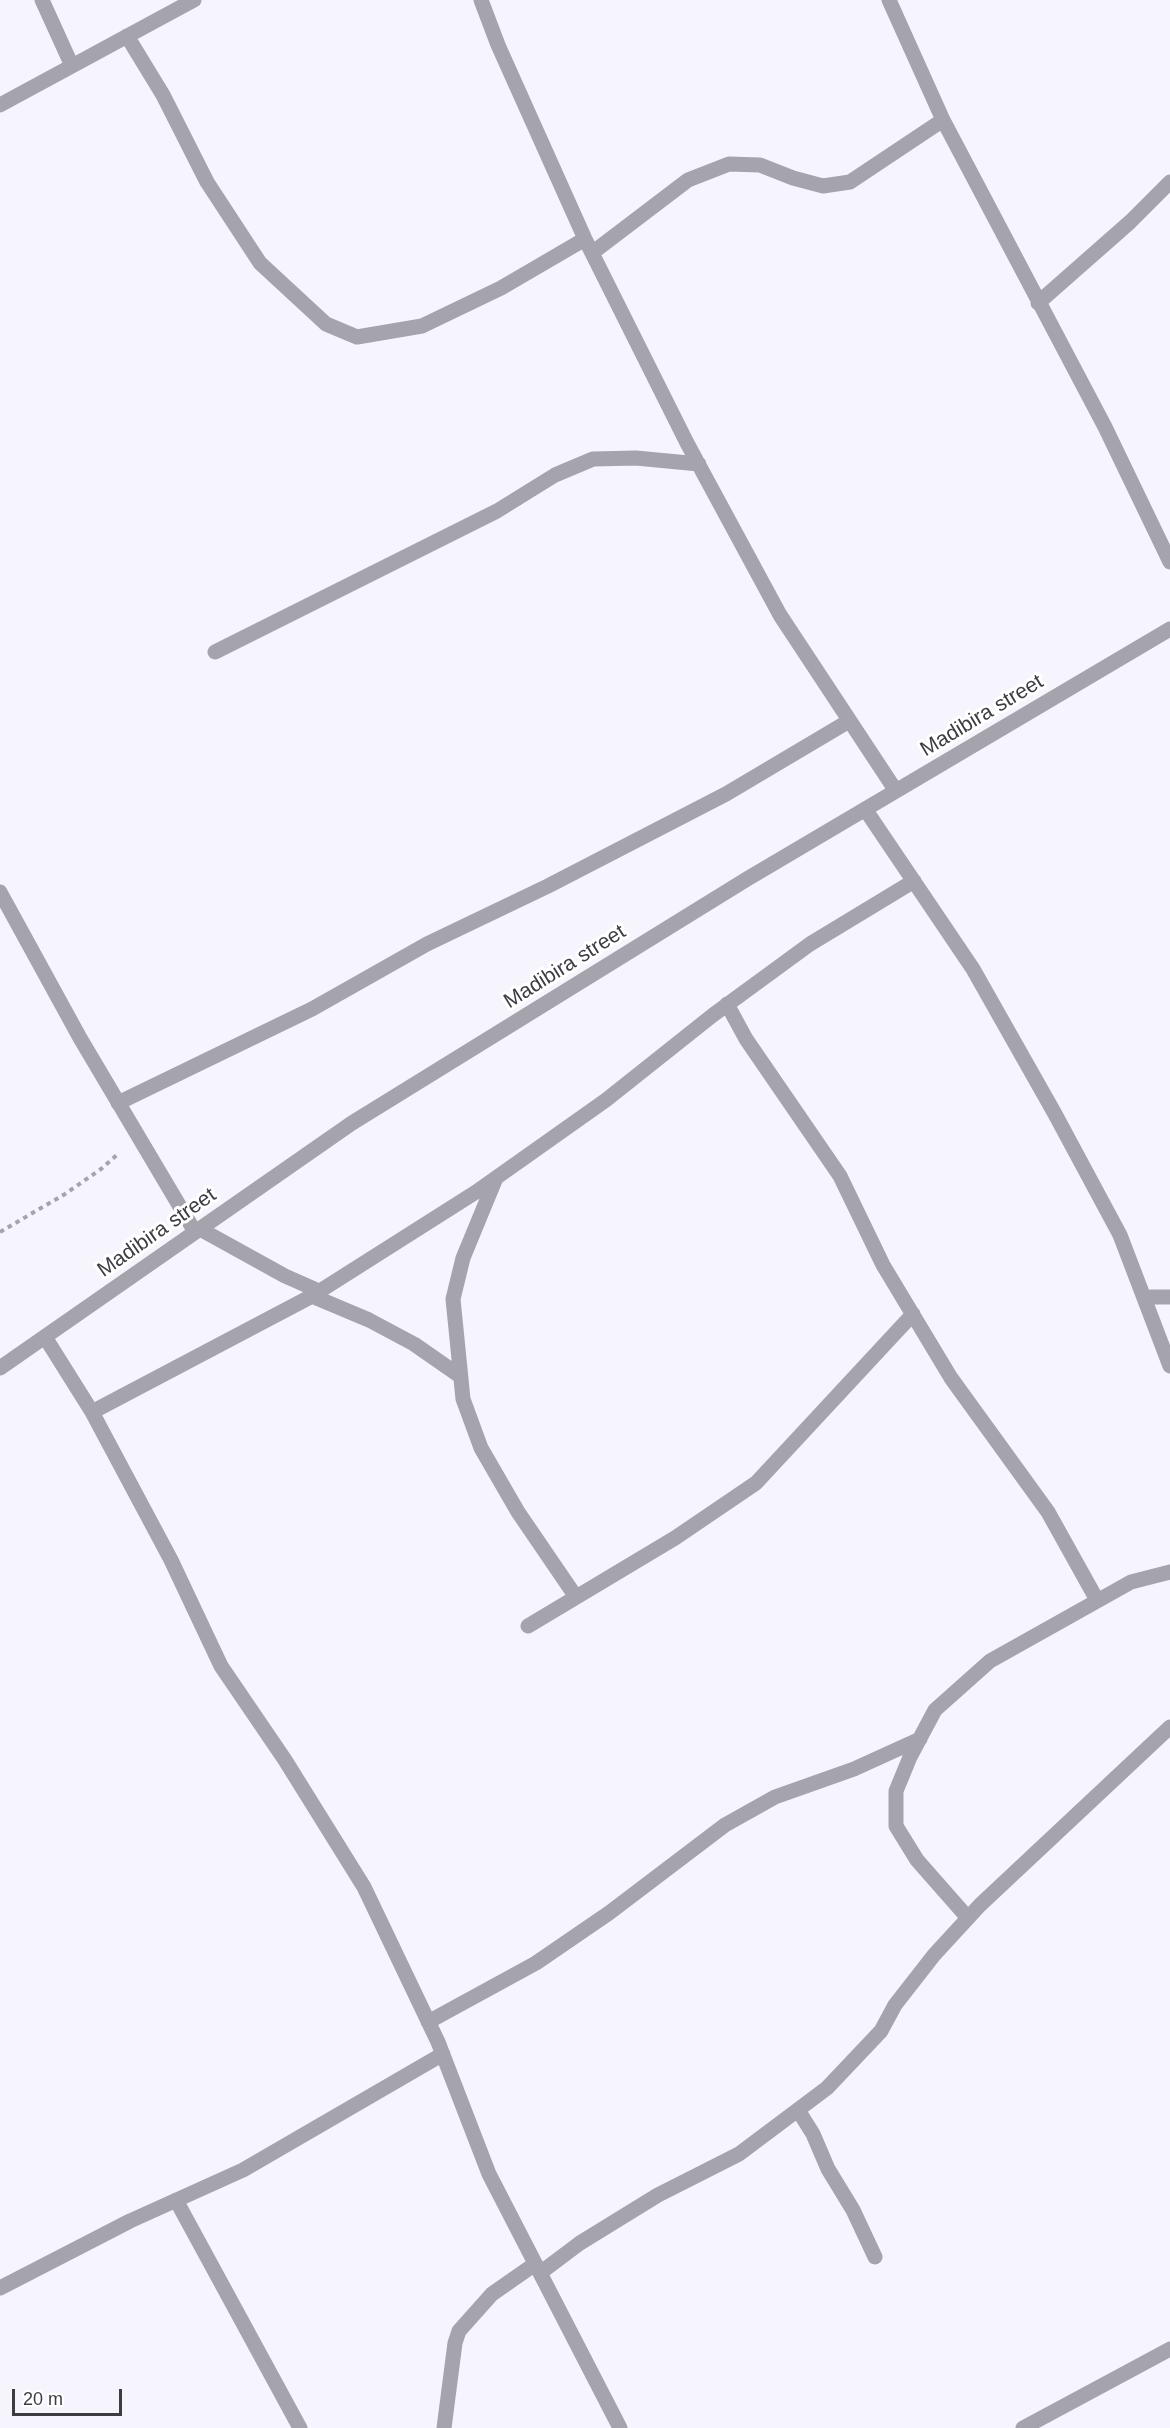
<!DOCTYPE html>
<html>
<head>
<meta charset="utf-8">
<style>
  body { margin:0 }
  #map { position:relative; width:1170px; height:2428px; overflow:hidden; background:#f6f4fd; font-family:Arial,sans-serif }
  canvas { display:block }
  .scale { position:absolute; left:12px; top:2389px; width:110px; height:27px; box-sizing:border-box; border:3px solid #3d3c43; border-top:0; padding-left:8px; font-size:18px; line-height:21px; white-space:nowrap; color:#3d3c43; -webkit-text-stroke:4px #fff; paint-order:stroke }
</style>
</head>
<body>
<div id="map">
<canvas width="1170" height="2428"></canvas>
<div class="scale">20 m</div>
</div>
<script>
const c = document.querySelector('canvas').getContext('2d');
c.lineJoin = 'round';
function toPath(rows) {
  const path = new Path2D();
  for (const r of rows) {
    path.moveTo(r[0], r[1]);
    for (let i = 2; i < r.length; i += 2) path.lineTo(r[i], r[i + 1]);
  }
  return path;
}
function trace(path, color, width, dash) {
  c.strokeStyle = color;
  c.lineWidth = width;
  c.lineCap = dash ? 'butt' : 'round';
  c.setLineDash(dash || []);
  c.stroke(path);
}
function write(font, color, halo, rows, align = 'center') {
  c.font = font + ' Arial,sans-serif';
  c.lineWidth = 6;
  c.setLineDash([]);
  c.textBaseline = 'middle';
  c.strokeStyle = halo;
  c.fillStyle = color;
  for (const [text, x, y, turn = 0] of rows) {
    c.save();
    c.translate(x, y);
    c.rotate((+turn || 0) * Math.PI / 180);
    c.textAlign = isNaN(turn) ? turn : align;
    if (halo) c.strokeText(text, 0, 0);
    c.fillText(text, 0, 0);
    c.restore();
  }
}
const path = toPath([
  [0,1232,65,1194,101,1169,119,1153]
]);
const street = toPath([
  [42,0,72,66],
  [481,0,498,45,585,239,687,443,780,615,896,791],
  [889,0,943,120,1105,427,1170,562],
  [127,36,163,95,207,182,260,263,326,324,357,337,422,326,501,288,585,239],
  [0,105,194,0],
  [592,253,688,180,729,164,760,165,793,178,823,186,850,182,943,120],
  [1038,303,1130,222,1170,182],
  [215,652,497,511,555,475,593,459,636,458,699,464],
  [865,809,973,969,1055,1114,1120,1235,1170,1366],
  [0,892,80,1038,195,1232],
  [727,1004,746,1039,840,1176,883,1265,951,1378,1048,1512,1097,1600],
  [118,1103,312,1009,427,944,548,886,726,794,849,721],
  [496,1178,463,1258,453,1299,463,1399,481,1448,518,1512,576,1597],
  [200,1229,285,1276,319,1291],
  [312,1296,369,1320,414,1344,460,1376],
  [1144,1297,1170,1297],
  [45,1337,92,1412,171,1560,221,1666,285,1760,364,1887,438,2042,489,2174,620,2428],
  [0,1368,352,1123,747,879,1170,629],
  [92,1412,312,1296,476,1192,606,1100,713,1015,810,944,914,881],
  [528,1626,675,1538,756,1483,913,1314],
  [968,1918,917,1860,896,1826,896,1791,910,1757,935,1710,990,1661,1131,1582,1170,1572],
  [428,2022,536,1963,609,1913,725,1825,775,1797,854,1769,920,1739],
  [798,2110,813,2134,828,2169,853,2210,875,2257],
  [176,2200,300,2428],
  [540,2273,580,2243,658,2195,739,2154,827,2088,881,2031,895,2005,934,1955,980,1905,1170,1727],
  [0,2288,130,2221,243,2170,443,2054],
  [444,2428,455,2343,459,2331,492,2294,535,2264],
  [1023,2428,1170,2349]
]);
const streetNames = [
  ["Madibira street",982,716,-31],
  ["Madibira street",565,967,-32],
  ["Madibira street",157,1233,-35]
];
trace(path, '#a5a4ac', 4, [4.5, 4.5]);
trace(street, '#a5a3ab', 15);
write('21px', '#3d3c43', '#fff', streetNames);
</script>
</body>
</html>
